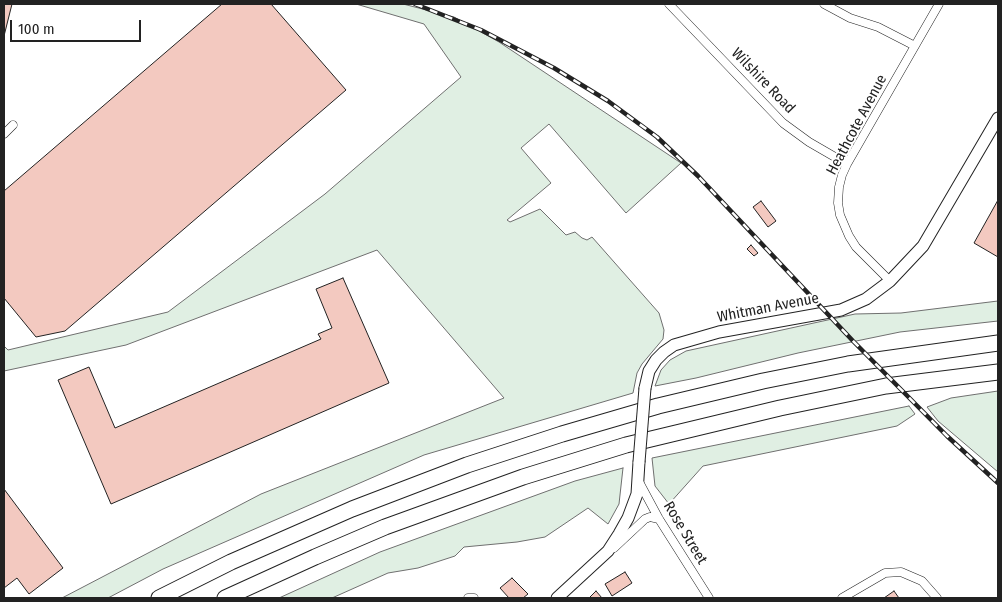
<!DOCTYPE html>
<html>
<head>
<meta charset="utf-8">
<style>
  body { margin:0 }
  #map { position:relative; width:1002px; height:602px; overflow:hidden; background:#fff; font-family:"Fira Sans Condensed",sans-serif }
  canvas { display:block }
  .frame { position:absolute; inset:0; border:5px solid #222; pointer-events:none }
  .scale { position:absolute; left:10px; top:20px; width:131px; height:22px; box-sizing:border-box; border:2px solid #222; border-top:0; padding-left:6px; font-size:15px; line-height:18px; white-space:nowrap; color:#222; -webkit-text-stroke:4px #fff; paint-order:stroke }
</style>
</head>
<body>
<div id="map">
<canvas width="1002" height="602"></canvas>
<div class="frame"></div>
<div class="scale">100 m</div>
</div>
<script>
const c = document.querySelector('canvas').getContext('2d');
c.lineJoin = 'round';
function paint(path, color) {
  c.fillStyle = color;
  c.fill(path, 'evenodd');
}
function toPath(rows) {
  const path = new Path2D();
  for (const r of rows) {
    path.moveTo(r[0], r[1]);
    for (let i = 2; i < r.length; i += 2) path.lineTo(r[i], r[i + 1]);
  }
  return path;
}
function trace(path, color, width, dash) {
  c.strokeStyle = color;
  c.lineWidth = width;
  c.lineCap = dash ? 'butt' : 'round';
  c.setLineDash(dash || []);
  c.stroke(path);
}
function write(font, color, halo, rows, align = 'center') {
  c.font = font + ' "Fira Sans Condensed",sans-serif';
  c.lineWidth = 4;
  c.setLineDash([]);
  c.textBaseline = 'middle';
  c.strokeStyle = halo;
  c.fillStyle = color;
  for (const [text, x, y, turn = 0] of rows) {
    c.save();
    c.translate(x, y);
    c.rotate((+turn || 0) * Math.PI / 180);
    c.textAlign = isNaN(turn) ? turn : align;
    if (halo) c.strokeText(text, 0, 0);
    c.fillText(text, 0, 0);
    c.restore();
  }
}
const green = toPath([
  [356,4,403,4,454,17,499,42,681,163,626,213,549,124,521,148,551,183,507,220,510,222,540,209,566,235,575,232,582,238,587,240,592,237,659,313,664,330,663,339,642,364,637,373,633,393,424,455,163,569,108,598,62,598,261,494,504,398,377,250,126,345,4,371,4,346,8,350,168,312,325,194,461,77,424,24,356,4],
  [998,301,998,321,900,332,798,353,696,378,655,386,661,370,670,360,686,351,855,314,901,313,998,301],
  [998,391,998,472,938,421,927,407,951,398,998,391],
  [909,406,915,414,897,426,703,466,669,504,655,486,652,458,909,406],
  [623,468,619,504,608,524,588,508,545,537,517,542,464,547,455,556,418,568,388,573,332,598,279,598,380,552,575,481,623,468]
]);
const building = toPath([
  [4,4,12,4,4,36,4,4],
  [222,4,271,4,346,90,65,331,36,337,4,298,4,191,222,4],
  [998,200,998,257,974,243,998,200],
  [761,201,776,221,768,227,753,207,761,201],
  [751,245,758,253,754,256,747,249,751,245],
  [343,278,389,383,111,504,58,380,89,367,115,428,321,339,318,334,332,328,316,289,343,278],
  [4,489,63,568,29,594,17,578,4,588,4,489],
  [625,572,632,583,612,596,605,584,625,572],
  [512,578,528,594,523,598,509,598,500,588,512,578],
  [596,591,602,598,589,598,596,591],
  [894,591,899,598,884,598,894,591]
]);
const street = toPath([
  [669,4,783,123,809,142,847,164],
  [824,4,850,18,878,27,915,46],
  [4,134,13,125],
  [890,281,856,247,849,236,840,215,838,203,839,187,842,175,847,164,939,4],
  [638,480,659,519,709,598],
  [614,548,645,519,650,517,659,519],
  [468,598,474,598],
  [842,598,885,573,901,572,922,581,937,598]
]);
const secondary = toPath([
  [645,388,649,371,656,360,664,352,674,345,719,332,841,310,866,299,890,281,923,246,998,118],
  [557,598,608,551,619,534,628,518,637,494,639,462]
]);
const highway = toPath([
  [159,598,231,562,352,509,467,465,562,434,658,406,763,381,848,364,998,343],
  [225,598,315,557,385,527,523,477,626,445,780,408,886,386,998,372]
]);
const rail = toPath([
  [415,4,481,30,554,68,608,101,657,137,698,176,853,341,947,436,998,483]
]);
const secondaryBridge = toPath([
  [639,462,645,388]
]);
const streetNames = [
  ["Wilshire Road",763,81,46],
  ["Heathcote Avenue",857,125,-62],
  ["Whitman Avenue",768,308,-11],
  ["Rose Street",685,533,59]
];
paint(green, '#e0efe3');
trace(green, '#6f6f6f', 1);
paint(building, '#f3c9c0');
trace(building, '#222', 1);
trace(street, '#222', 9);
trace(secondary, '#222', 13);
trace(highway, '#222', 17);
trace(street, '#fff', 8);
trace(secondary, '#fff', 11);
trace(highway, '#fff', 15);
trace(rail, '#222', 4.5);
trace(rail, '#fff', 2.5, [8]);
trace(secondaryBridge, '#222', 13, []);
trace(secondaryBridge, '#fff', 11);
write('15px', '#222', '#fff', streetNames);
</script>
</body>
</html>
